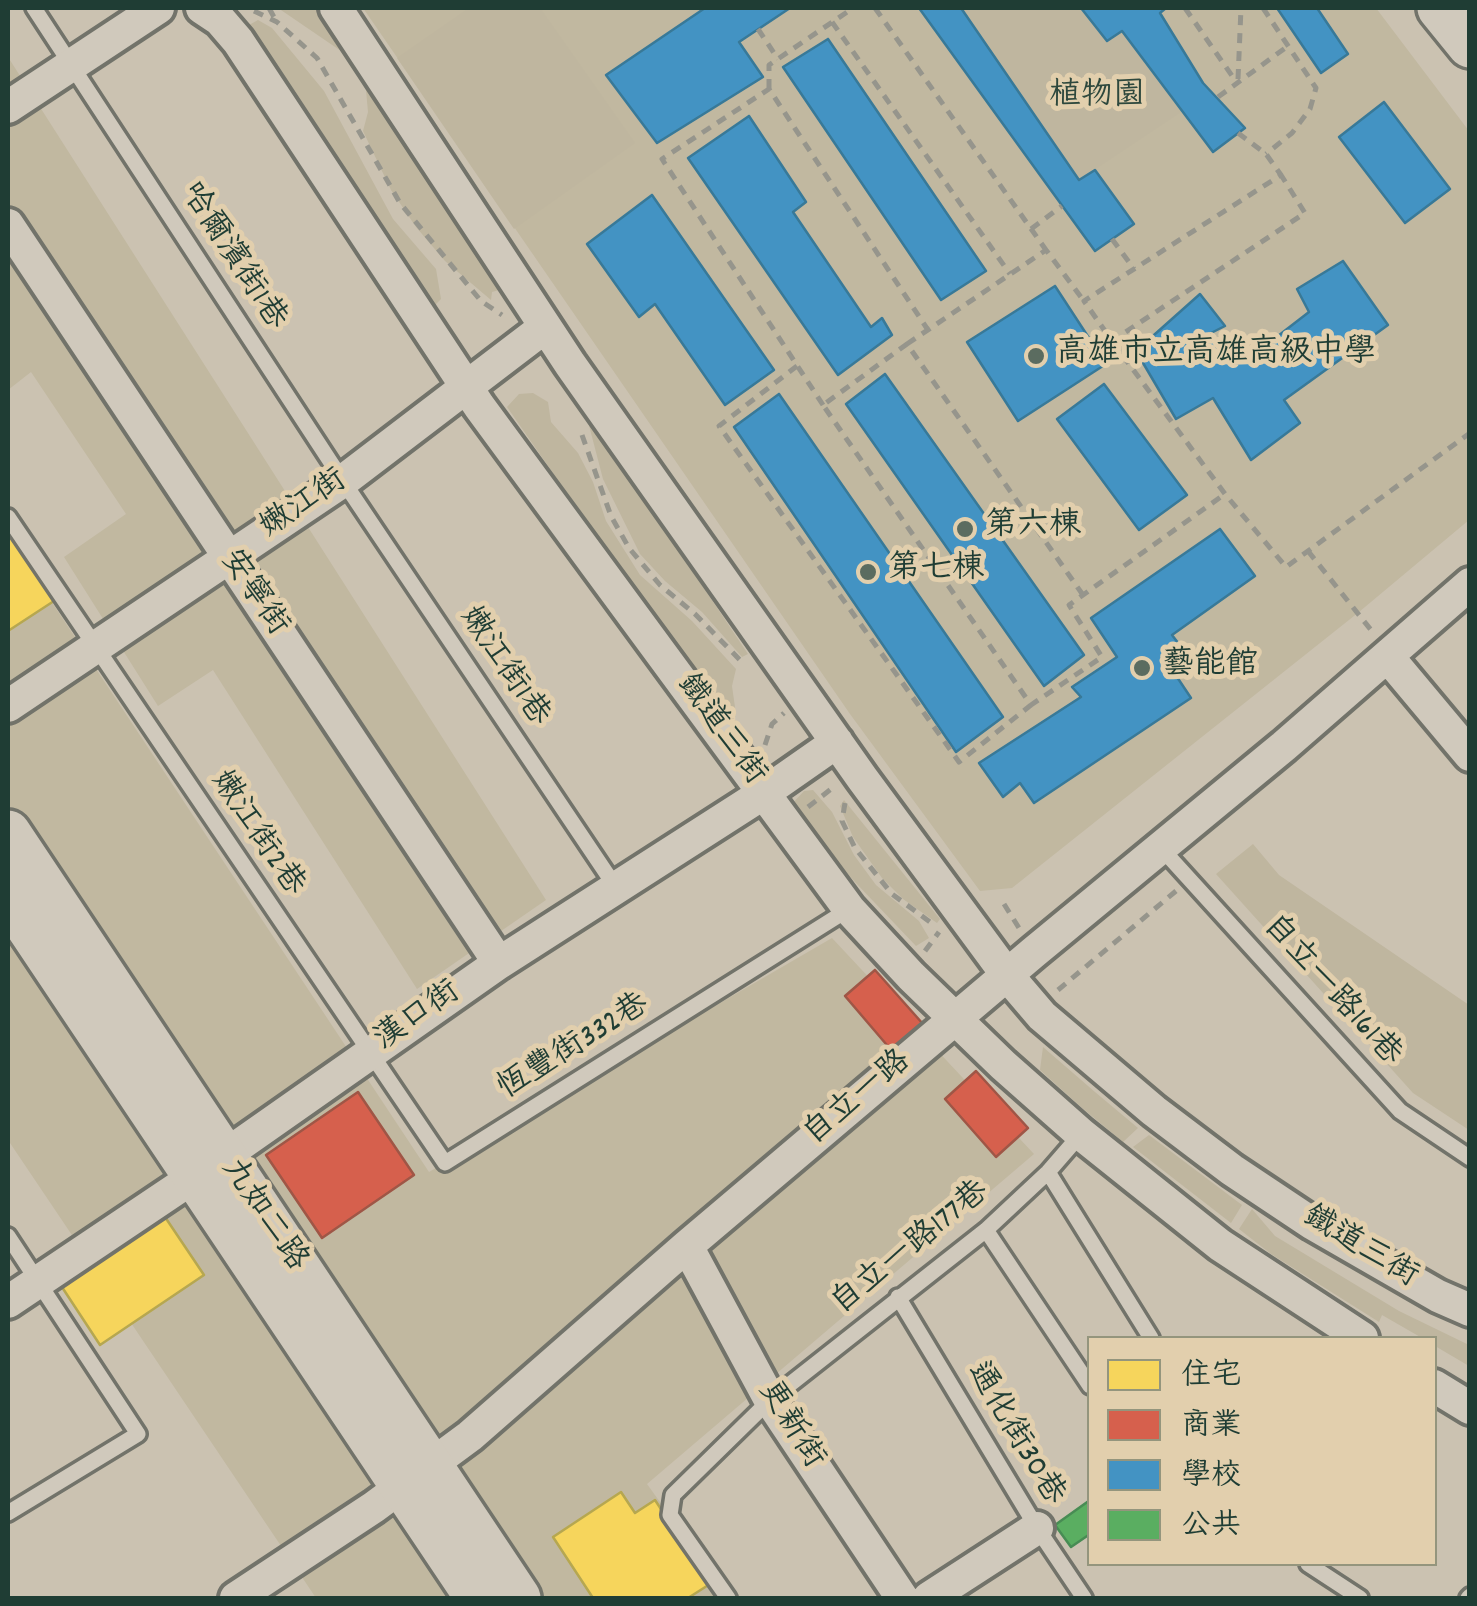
<!DOCTYPE html>
<html>
<head>
<meta charset="utf-8">
<style>
  body { margin:0 }
  #map { position:relative; width:1477px; height:1606px; overflow:hidden; background:#cbc2b1; font-family:Dekko,"LXGW WenKai TC",sans-serif }
  canvas { display:block }
  .frame { position:absolute; inset:0; border:10px solid #1f3d34; pointer-events:none }
  .legend { position:absolute; left:1087px; top:1336px; width:350px; height:230px; box-sizing:border-box; background:#e2cfad; border:2px solid #94957d; margin:0; padding:12px 18px; list-style:none; font-size:30px; color:#1f3d34 }
  .legend li { display:flex; align-items:center; gap:20px; height:50px }
  .legend b { width:50px; border:2px solid #94957d }
</style>
</head>
<body>
<div id="map">
<canvas width="1477" height="1606"></canvas>
<div class="frame"></div>
<ul class="legend">
<li><b style="height:28px;background:#f6d55c"></b>住宅</li>
<li><b style="height:28px;background:#d6604d"></b>商業</li>
<li><b style="height:28px;background:#4393c3"></b>學校</li>
<li><b style="height:28px;background:#5aae61"></b>公共</li>
</ul>
</div>
<script>
const c = document.querySelector('canvas').getContext('2d');
c.lineJoin = 'round';
function paint(path, color) {
  c.fillStyle = color;
  c.fill(path, 'evenodd');
}
function toPath(rows) {
  const path = new Path2D();
  for (const r of rows) {
    path.moveTo(r[0], r[1]);
    for (let i = 2; i < r.length; i += 2) path.lineTo(r[i], r[i + 1]);
  }
  return path;
}
function trace(path, color, width, dash) {
  c.strokeStyle = color;
  c.lineWidth = width;
  c.lineCap = dash ? 'butt' : 'round';
  c.setLineDash(dash || []);
  c.stroke(path);
}
function write(font, color, halo, rows, align = 'center') {
  c.font = font + ' Dekko,"LXGW WenKai TC",sans-serif';
  c.lineWidth = 10;
  c.setLineDash([]);
  c.textBaseline = 'middle';
  c.strokeStyle = halo;
  c.fillStyle = color;
  for (const [text, x, y, turn = 0] of rows) {
    c.save();
    c.translate(x, y);
    c.rotate((+turn || 0) * Math.PI / 180);
    c.textAlign = isNaN(turn) ? turn : align;
    if (halo) c.strokeText(text, 0, 0);
    c.fillText(text, 0, 0);
    c.restore();
  }
}
const built = toPath([
  [363,8,1376,8,1469,131,1469,520,1359,612,1012,888,980,891,850,714],
  [8,57,546,900,417,989,213,670,158,706,64,557,126,514,31,372,8,390],
  [8,536,429,1172,832,938,1034,1154,647,1484,729,1598,316,1598,8,1140]
]);
const green = toPath([
  [278,8,322,8,506,288,492,292,491,300,445,261,416,227,391,190,363,131,368,112,366,90,358,72,341,51],
  [469,8,540,8,635,143,514,229,397,58],
  [961,8,1081,8,1107,41,1122,31,1181,112,1079,180],
  [258,20,272,28,324,91,393,219,436,269,441,299,435,305,249,25],
  [533,393,548,402,551,422,578,453,593,482,606,521,640,575,692,621,736,669,732,686,736,714,730,719,722,716,507,407,519,394],
  [585,410,748,654,742,657,702,612,665,581,640,554,603,479],
  [813,790,832,812,854,855,876,885,919,921,929,938,916,946,854,881,790,806,804,791],
  [844,800,940,919,937,923,903,899,882,878,853,837,840,806],
  [1253,844,1279,875,1469,1005,1469,1130,1413,1093,1216,874],
  [1043,1047,1095,1092,1138,1128,1123,1142,1081,1107,1040,1070],
  [1149,1135,1242,1205,1231,1223,1133,1147],
  [1252,1209,1275,1236,1399,1311,1469,1345,1469,1366,1435,1346,1434,1338,1422,1338,1382,1315,1379,1322,1271,1254,1239,1229]
]);
const homes = toPath([
  [8,522,57,599,8,631,8,522],
  [161,1211,204,1275,100,1345,58,1281,161,1211],
  [621,1492,635,1513,655,1500,710,1584,688,1598,593,1598,553,1537,621,1492]
]);
const shops = toPath([
  [875,970,923,1024,892,1051,845,996,875,970],
  [976,1071,1028,1128,996,1157,945,1099,976,1071],
  [358,1092,414,1175,322,1238,266,1155,358,1092]
]);
const schools = toPath([
  [705,8,790,8,739,42,763,77,657,143,606,75,705,8],
  [919,8,961,8,1079,180,1095,170,1134,224,1095,251,919,8],
  [1081,8,1166,8,1160,13,1203,83,1245,128,1213,152,1122,31,1107,41,1081,8],
  [1277,8,1317,8,1348,54,1321,73,1277,8],
  [828,39,986,271,941,300,783,67,828,39],
  [1384,102,1450,189,1405,223,1339,137,1384,102],
  [749,116,806,202,793,212,871,327,882,318,892,335,838,375,688,158,749,116],
  [652,195,774,370,725,405,655,304,639,317,587,244,652,195],
  [1343,261,1388,325,1284,400,1300,423,1251,460,1213,398,1176,419,1136,351,1200,294,1225,326,1211,333,1218,349,1235,360,1252,356,1309,312,1297,289,1343,261],
  [1055,286,1106,364,1018,421,967,342,1055,286],
  [885,374,1084,655,1044,686,846,404,885,374],
  [1104,384,1187,495,1139,530,1057,419,1104,384],
  [779,394,1003,717,956,752,734,427,779,394],
  [1220,529,1255,576,1172,635,1192,661,1175,674,1191,698,1034,803,1020,783,1003,797,979,763,1081,697,1072,687,1117,657,1091,618,1220,529]
]);
const public = toPath([
  [1090,1500,1090,1534,1071,1547,1055,1525,1090,1500]
]);
const path = toPath([
  [269,8,275,19],
  [875,8,1046,250],
  [1185,8,1237,83],
  [1263,8,1316,88,1310,109,1292,133,1266,154],
  [254,11,277,22,317,58,400,203,481,301,502,315],
  [832,22,1010,274],
  [758,29,778,59],
  [1238,79,1241,8],
  [769,89,769,65,853,8],
  [1218,97,1288,46],
  [1238,133,1266,154,1281,175,1084,301,1112,341,1305,213,1281,175],
  [1031,229,1062,206],
  [1112,239,1134,269],
  [1112,341,1225,494,1286,567,1470,433],
  [907,344,1046,250,1084,301],
  [797,366,719,426,959,762,1031,705],
  [823,405,662,159,769,89,928,330],
  [582,435,611,516,629,548,660,585,695,614,742,662],
  [1308,551,1371,630],
  [1083,595,907,344,823,405,1031,705,1102,657,1069,605,1083,595,1225,494],
  [765,745,772,724,784,713],
  [845,803,842,821,855,848,892,894,930,922],
  [808,807,835,786],
  [1004,904,1019,928],
  [925,951,939,932],
  [1058,990,1176,891]
]);
const lane = toPath([
  [34,8,343,481,615,886],
  [8,517,445,1163,849,909],
  [1162,849,1400,1111,1470,1158],
  [1048,1172,1151,1338],
  [986,1230,1090,1386],
  [8,1236,138,1434,8,1513],
  [898,1297,1037,1528,1084,1598],
  [1308,1564,1360,1598],
  [728,1598,670,1515,673,1495,770,1400,986,1230,1048,1172,1081,1134],
  [1468,1598,1470,1596]
]);
const street = toPath([
  [202,8,220,20,238,41,479,406,849,909,911,976,1003,1065,1081,1134,1220,1245,1362,1338],
  [336,8,570,364,862,778,1007,975,1042,1016,1154,1111,1232,1170,1313,1224,1438,1296,1470,1310],
  [8,107,158,8],
  [8,225,499,963],
  [1388,657,1470,755],
  [8,706,343,481,545,327],
  [687,1246,770,1400,902,1598],
  [8,1302,194,1177,499,963,764,793,837,742],
  [1434,1386,1470,1408],
  [236,1598,374,1507,470,1436,687,1246,1034,952,1284,746,1470,584],
  [929,1598,1037,1528]
]);
const secondary = toPath([
  [1440,8,1470,45],
  [8,833,518,1598],
  [8,896,478,1598]
]);
const markers = [
  [1036,356,10,"#5b6c60"],
  [965,529,10,"#5b6c60"],
  [868,572,10,"#5b6c60"],
  [1142,668,10,"#5b6c60"]
];
const parkNames = [
  ["植物園",1097,99]
];
const streetNames = [
  ["哈爾濱街1巷",231,258,57],
  ["嫩江街",305,506,-34],
  ["安寧街",252,594,56],
  ["嫩江街1巷",502,668,56],
  ["鐵道三街",719,731,54],
  ["嫩江街2巷",255,835,56],
  ["自立一路161巷",1330,992,48],
  ["漢口街",419,1018,-35],
  ["恆豐街332巷",575,1049,-32],
  ["自立一路",859,1100,-40],
  ["九如二路",262,1216,56],
  ["鐵道三街",1359,1249,31],
  ["自立一路177巷",912,1250,-39],
  ["更新街",789,1426,58],
  ["通化街30巷",1013,1435,59]
];
const poiNames = [
  ["高雄市立高雄高級中學",1056,356],
  ["第六棟",985,529],
  ["第七棟",888,572],
  ["藝能館",1162,668]
];
paint(built, '#c1b8a0');
paint(green, '#bfb69f');
paint(homes, '#f6d55c');
trace(homes, '#b6a750', 2.5);
paint(shops, '#d6604d');
trace(shops, '#9f5646', 2.5);
paint(schools, '#4393c3');
trace(schools, '#387998', 2.5);
paint(public, '#5aae61');
trace(public, '#488c54', 2.5);
trace(lane, '#72736a', 22);
trace(street, '#72736a', 40);
trace(secondary, '#72736a', 52);
trace(path, '#96958c', 5, [10, 8]);
trace(lane, '#d0c9bc', 15);
trace(street, '#d0c9bc', 32);
trace(secondary, '#d0c9bc', 45);
for (const [x, y, r, color] of markers) {
  const dot = new Path2D();
  dot.arc(x, y, r, 0, 2 * Math.PI);
  c.fillStyle = color;
  c.fill(dot);
  trace(dot, '#e2cfad', 4);
}
write('32px', '#2e483d', '#e2cfad', parkNames);
write('32px', '#1f3d34', '#e2cfad', streetNames);
write('32px', '#1f3d34', '#e2cfad', poiNames, 'left');
</script>
</body>
</html>
